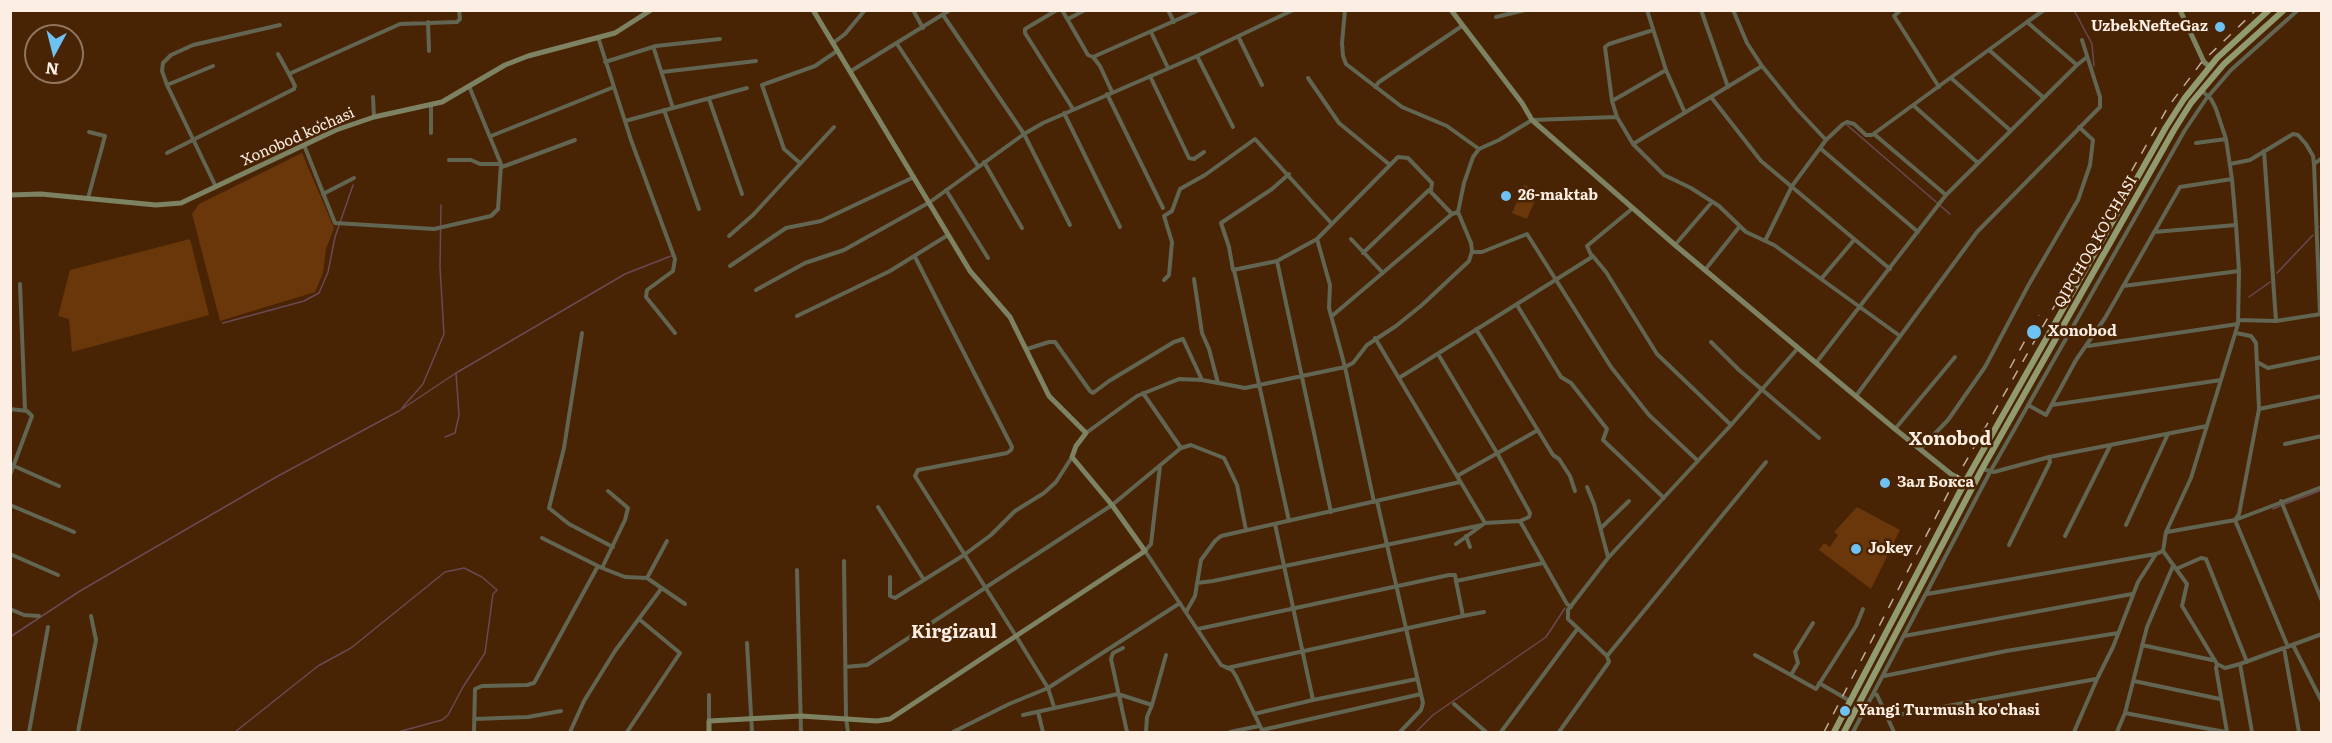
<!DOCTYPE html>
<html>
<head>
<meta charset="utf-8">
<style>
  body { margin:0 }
  #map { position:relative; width:2332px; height:743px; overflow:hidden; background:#482404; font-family:Literata,serif }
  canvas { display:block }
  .frame { position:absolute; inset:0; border:12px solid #fdeee4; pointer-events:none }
  .north { position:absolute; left:24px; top:24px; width:60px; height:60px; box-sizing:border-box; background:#482404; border:2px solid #90755e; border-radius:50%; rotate:187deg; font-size:16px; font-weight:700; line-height:24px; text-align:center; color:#fdeee4 }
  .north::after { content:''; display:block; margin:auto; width:21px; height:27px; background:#6ec2f3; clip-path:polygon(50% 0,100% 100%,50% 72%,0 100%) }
</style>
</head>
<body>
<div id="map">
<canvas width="2332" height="743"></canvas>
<div class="frame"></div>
<div class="north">N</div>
</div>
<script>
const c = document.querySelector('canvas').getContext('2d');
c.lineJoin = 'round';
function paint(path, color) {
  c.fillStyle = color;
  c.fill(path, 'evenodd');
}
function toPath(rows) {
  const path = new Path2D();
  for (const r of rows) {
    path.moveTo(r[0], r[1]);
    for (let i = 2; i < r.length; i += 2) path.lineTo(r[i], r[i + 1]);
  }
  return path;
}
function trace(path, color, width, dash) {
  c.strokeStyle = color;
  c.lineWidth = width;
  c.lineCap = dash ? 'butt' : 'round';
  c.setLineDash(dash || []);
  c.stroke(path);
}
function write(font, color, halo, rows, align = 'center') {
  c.font = font + ' Literata,serif';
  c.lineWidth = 5;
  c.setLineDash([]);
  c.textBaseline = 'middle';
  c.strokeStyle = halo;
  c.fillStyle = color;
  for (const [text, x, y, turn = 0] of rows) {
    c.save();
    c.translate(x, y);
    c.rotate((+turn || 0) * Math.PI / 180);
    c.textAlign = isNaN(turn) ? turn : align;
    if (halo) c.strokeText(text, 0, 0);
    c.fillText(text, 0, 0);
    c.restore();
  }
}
const green = toPath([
  [302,153,334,228,326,249,323,273,315,292,220,321,192,214,199,204],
  [1524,185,1539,191,1527,219,1512,213],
  [190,239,209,315,72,352,69,319,58,316,70,270],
  [1857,507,1900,530,1871,589,1819,550,1824,543,1830,547,1838,535,1834,532]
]);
const stream = toPath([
  [2074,10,2092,44,2094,66],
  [1847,125,1950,214],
  [2320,227,2322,226],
  [2277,273,2313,235],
  [2249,297,2270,282],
  [223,323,304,301,319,293,328,272,335,237,353,185],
  [402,408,423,384,444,334,440,267,441,205],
  [445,437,455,433,459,415,456,373],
  [2285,504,2322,490],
  [2273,509,2280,506],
  [10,637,80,591,278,476,399,411,456,373,625,274,671,256],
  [235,732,318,666,351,648,445,572,464,568,482,577,497,590,493,594,485,653,463,687,448,715,442,720,398,732],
  [1416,732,1433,715,1546,637,1565,608]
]);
const street = toPath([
  [913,10,923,28],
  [1057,10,1025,29,1025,33,1073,109],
  [1062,10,1088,55,1093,57,1100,66,1112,92],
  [1168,10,1174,22],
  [1345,10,1342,43,1343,56,1346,64,1402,107,1447,126,1479,149],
  [1647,10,1666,70,1685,113],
  [1701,10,1728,87],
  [1733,10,1747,43,1762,66,1796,108,1826,140],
  [1901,10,1894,16,1939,87],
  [943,15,1024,134,1070,225],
  [1496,17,1525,10],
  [1068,19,1085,10],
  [428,22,429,51],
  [2027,22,2044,10],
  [1151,32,1168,68],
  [1238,36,1262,85],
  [598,37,631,140,675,259,673,271,647,290,646,297,675,333],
  [833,43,845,34,865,10],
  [897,44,978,166],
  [654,49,673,108],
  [1989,50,2044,98],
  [278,54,289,74],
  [1197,56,1233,127],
  [1093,57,1199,10],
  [605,62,656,46,720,39],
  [851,71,950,10],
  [662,72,756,61],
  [1150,76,1189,158,1194,159,1204,152],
  [1308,78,1339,123,1390,165],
  [1951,78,2011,131],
  [167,85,213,66],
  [1375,87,1379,82,1462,26],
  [1107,94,1163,208],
  [373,97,374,117],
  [1711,97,1761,161,1890,269],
  [709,99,742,194],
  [1612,101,1666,70],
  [1913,105,1978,163],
  [664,110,699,209],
  [1064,113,1120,227],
  [1617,117,1612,101,1605,47,1609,44,1653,30],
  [625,121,747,88],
  [431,133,431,105],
  [1874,134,1946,195],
  [491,136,614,87],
  [2196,143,2226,139],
  [1633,144,1762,66],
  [304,145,335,223,434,229,491,216,498,209,501,164,469,86],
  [1820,148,1918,232],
  [2264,151,2276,321],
  [167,153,294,89,295,86,289,74,400,24,457,22,460,19,459,10],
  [449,160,471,160,480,164,501,164],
  [984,162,1022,228],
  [800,163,784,149,762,85,815,66,837,51],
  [2230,164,2250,160,2293,134,2298,135,2306,144,2313,156,2314,164,2320,314],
  [2314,164,2322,158],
  [502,167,575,140],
  [1289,174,1272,189,1221,223,1229,247,1233,270,1277,261,1317,239,1398,157,1408,158,1432,183,1431,190],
  [216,187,167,85,162,71,163,63,171,55,193,45,280,25],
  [946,190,988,258],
  [323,194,354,178],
  [88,198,105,136,89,132],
  [2154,232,2236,225],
  [729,236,753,215,834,127],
  [1317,239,1330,285,1329,308,1345,367,1374,502],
  [1351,239,1383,273],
  [1765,241,1792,186,1826,140,1843,124,1847,122,1854,124,1866,135,1872,135,2027,22,2077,65],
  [1675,245,1712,202],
  [1472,252,1482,252,1527,234,1611,367,1649,415,1698,461],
  [1363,253,1429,190,1452,214],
  [1592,255,1606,272,1657,354,1731,425],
  [915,257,1012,447,1011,450,1007,453,918,470,915,476,1016,636,1048,688,1054,707],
  [1277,261,1331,512],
  [730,266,786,228,821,221,914,177],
  [1234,270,1289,521],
  [1705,270,1740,226],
  [1194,279,1202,333,1209,349,1218,383],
  [1821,279,1854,240],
  [1164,280,1169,275,1172,242,1164,216,1172,211,1180,189,1205,175,1255,139,1332,224],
  [20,284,25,410],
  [2123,286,2239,271],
  [756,290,805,263,844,250,930,202,1024,134,1043,123,1197,56,1293,10],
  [1517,305,1561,377,1571,383,1607,429,1603,440,1664,498],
  [797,316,890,271,948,235],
  [1332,316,1452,214,1458,212],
  [2239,320,2276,321,2321,314],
  [1476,329,1553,455,1559,459,1570,476,1575,491],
  [582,333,564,448,549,508,569,524,613,547],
  [2236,333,2251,336,2256,343,2259,409,2239,514,2235,520,2288,647],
  [1375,338,1485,523,1456,544],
  [1711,342,1739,370,1819,438],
  [2088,346,2238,324],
  [1027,349,1049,342,1055,342,1090,391,1093,393,1109,381,1174,342,1183,339,1202,380],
  [1438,354,1497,453,1530,513,1529,517,1520,521],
  [2257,362,2268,368,2322,357],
  [1816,363,1946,195,2077,65,2087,57],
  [1399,378,1592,257,1587,246,1633,208],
  [1143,393,1181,448],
  [1856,396,1977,232,2100,107,2100,97,2082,40],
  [2028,405,2046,415,2076,360,2105,318,2180,187,2232,179],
  [2052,405,2221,380],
  [10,409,27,411,32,416,10,475],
  [2259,409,2322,396],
  [1895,429,1955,357],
  [1086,433,1137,396,1179,379,1202,380,1245,388,1345,367,1353,363,1367,345,1396,326,1422,305,1469,261,1472,251,1471,243,1458,212,1464,183,1473,157,1479,149,1499,140,1532,120,1617,117,1633,144,1664,175,1691,188,1719,206,1746,232,1774,245,1900,336],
  [2285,444,2322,436],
  [1920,449,1948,420,1985,367,2028,286,2078,200,2090,165,2093,140,2079,127],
  [14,466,59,486],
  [1160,466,1151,544,1145,551,1221,665,1232,670,1236,676,1263,732],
  [1982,469,1994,472,2049,457,2207,426],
  [1457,476,1538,430],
  [1587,487,1594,504,1608,557],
  [1377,501,1423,703,1421,710,1400,732],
  [2281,501,2322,601],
  [10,505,74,532],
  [878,507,924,580],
  [1485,523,1520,521,1567,604,1571,607],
  [1275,524,1313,700],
  [2126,525,2168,434],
  [1601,528,1629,501],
  [2167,532,2235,520,2322,487],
  [1466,536,1470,547],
  [2065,536,2110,446],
  [542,538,602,568,625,520,628,508,608,491],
  [2009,545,2050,462,2049,457],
  [2163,551,2187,584,2182,606,2217,664,2216,668,2227,732],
  [10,554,58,575],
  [844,561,846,718,848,732],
  [602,568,625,577,647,578,685,604],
  [2176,569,2201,558,2206,559,2247,662],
  [797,570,801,732],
  [890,577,890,596,895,598,964,555,991,535,1015,511,1044,493,1056,482,1072,457],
  [647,578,667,541],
  [1197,583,1213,581,1482,525],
  [1927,594,2156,554],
  [10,609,24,615,39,616],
  [1186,612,1195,596,1201,560,1215,541,1221,536,1460,482],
  [1463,616,1484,612],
  [1198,629,1449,575,1455,575,1456,581,1543,563],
  [1904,636,2132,594],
  [747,643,752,732],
  [2142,645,2212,660],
  [2293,645,2322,702],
  [1123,648,1113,653,1111,659,1127,732],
  [2284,648,2299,732],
  [1755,655,1816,689,1856,626,1863,609],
  [1607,656,1766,462],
  [2217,664,2225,668,2240,664,2322,634],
  [2240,664,2252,732],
  [845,667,867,665,1112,505,1181,448,1191,445,1224,458,1237,485,1246,530],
  [1227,668,1463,616,1456,581],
  [1791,675,1798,663,1795,652,1813,623],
  [1884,676,2006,651,2118,633],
  [2134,681,2220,699],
  [1819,683,1850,701],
  [1874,694,1877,695,1894,732],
  [1454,704,1486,732],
  [1038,712,1043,732],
  [2125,713,2225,732],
  [1254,714,1313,700,1417,679],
  [1023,715,1118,694,1152,705,1166,655],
  [1887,717,2096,679],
  [474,719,528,717,561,711],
  [709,721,709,695],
  [1262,730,1421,694],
  [29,732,48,627],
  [78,732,96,640,91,616],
  [474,732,475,689,482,686,527,685,534,683,598,566],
  [570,732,584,701,615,651,661,589],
  [627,732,680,653,639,619],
  [953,732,1009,704,1048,688,1180,603],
  [1146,732,1147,717,1152,705],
  [1230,732,1259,726],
  [1501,732,1578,628],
  [1559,732,1609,662,1607,656,1568,619,1568,610,1608,558,1731,425,1798,348],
  [1853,732,1990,472,2185,130,2206,99,2231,70,2298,10],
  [2074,732,2097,679,2113,647,2138,582,2156,554,2163,551,2166,532,2191,478,2238,324,2239,271,2236,225,2232,179,2226,139,2216,109,2211,99,2202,91],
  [2117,732,2125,713,2147,627,2173,566]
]);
const secondary = toPath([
  [1451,10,1522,103,1532,120,1675,245,1895,429,1951,474,1973,486],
  [2180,10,2204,62,2210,67],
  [10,195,41,194,156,205,181,203,336,130,374,117,442,102,505,65,528,56,615,33,651,10],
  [709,732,709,721,801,716,877,721,890,719,1145,551,1112,505,1072,457,1076,446,1086,433,1049,396,1010,317,970,271,813,10]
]);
const primary = toPath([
  [1834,732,1965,482,2166,127,2184,99,2217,58,2269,10],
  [1844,732,1982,469,2174,130,2191,103,2224,64,2284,10]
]);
const rail = toPath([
  [2010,368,2039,315],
  [1824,732,1953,484,2168,107,2201,63,2256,10]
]);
const markers = [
  [2220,27,6,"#6ec2f3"],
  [1506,196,6,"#6ec2f3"],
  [2034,332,8,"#6ec2f3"],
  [1885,483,6,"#6ec2f3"],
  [1856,549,6,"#6ec2f3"],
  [1845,711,6,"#6ec2f3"]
];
const poiNames = [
  ["UzbekNefteGaz",2208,27,"right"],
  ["26-maktab",1518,196],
  ["Xonobod",2048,332],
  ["Зал Бокса",1897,483],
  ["Jokey",1868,549],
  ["Yangi Turmush ko'chasi",1857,711]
];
const streetNames = [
  ["Xonobod koʻchasi",298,137,-24],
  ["QIPCHOQ KO'CHASI",2096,242,-60]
];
const quarterNames = [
  ["Xonobod",1950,440],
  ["Kirgizaul",954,633]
];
paint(green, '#69370a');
trace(stream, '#6b4954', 1.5);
trace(street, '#616551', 4);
trace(secondary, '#7d8362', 5);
trace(primary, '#929a70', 6);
trace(rail, '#c3ad9c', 1.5, [10, 10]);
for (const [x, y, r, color] of markers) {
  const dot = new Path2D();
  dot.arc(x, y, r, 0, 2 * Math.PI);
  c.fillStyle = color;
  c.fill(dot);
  trace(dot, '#482404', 2);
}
write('bold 15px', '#fdeee4', '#482404', poiNames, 'left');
write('15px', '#fdeee4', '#482404', streetNames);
write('bold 18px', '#fdeee4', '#482404', quarterNames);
</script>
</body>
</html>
